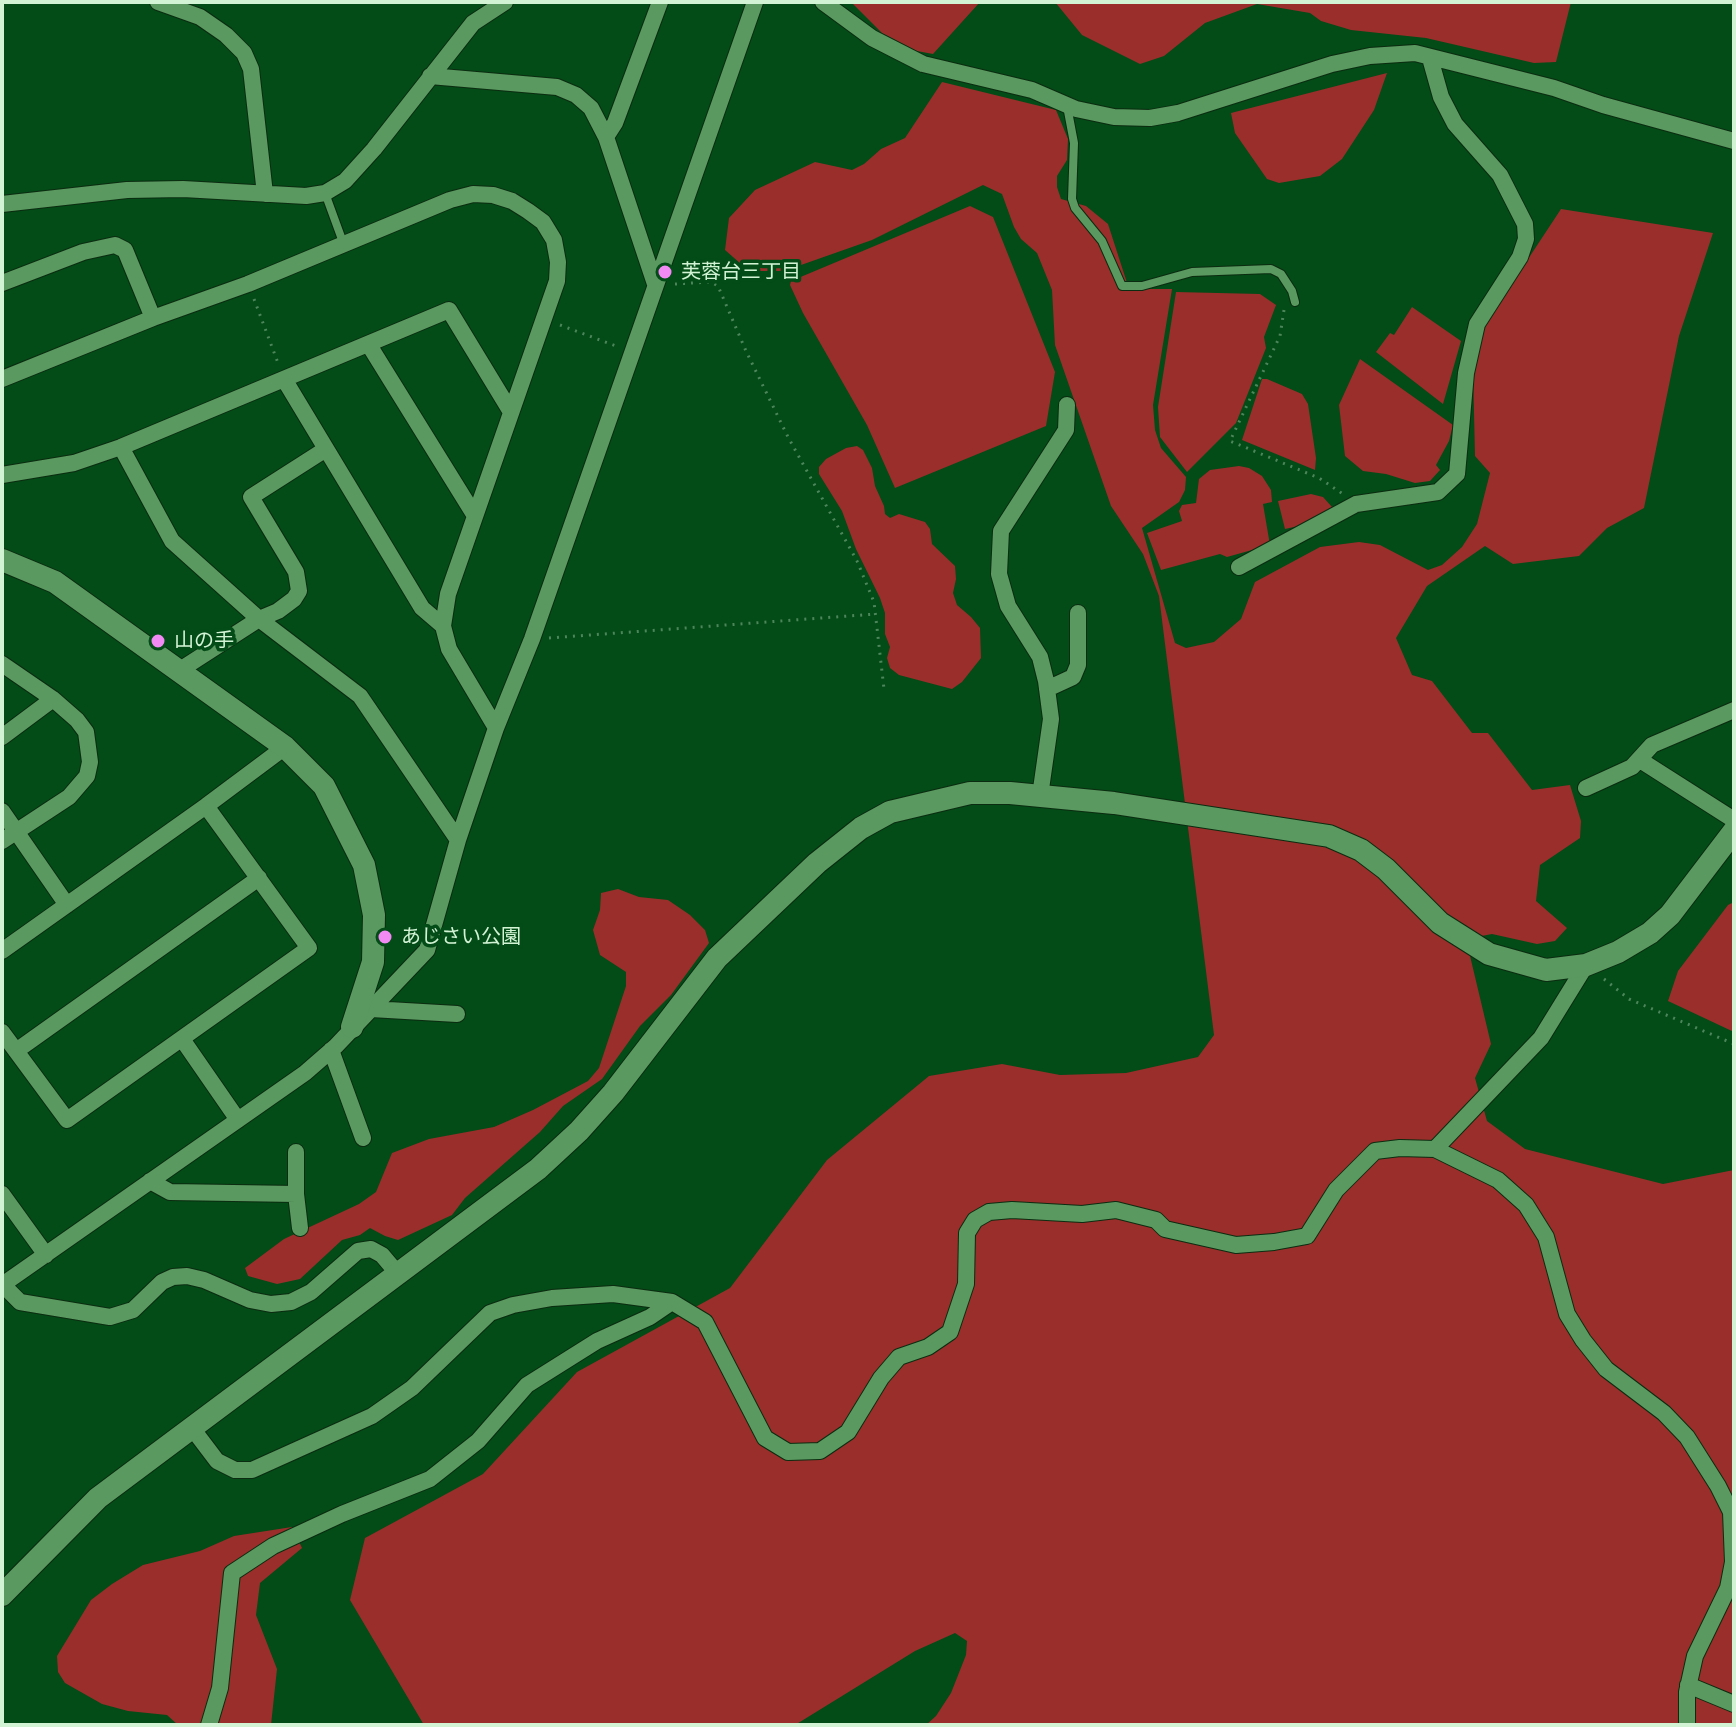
<!DOCTYPE html>
<html>
<head>
<meta charset="utf-8">
<style>
  body { margin:0 }
  #map { position:relative; width:1736px; height:1727px; overflow:hidden; background:#034b17; font-family:"PT Serif",serif }
  canvas { display:block }
  .frame { position:absolute; inset:0; border:4px solid #d3f3d5; pointer-events:none }
</style>
</head>
<body>
<div id="map">
<canvas width="1736" height="1727"></canvas>
<div class="frame"></div>
</div>
<script>
const c = document.querySelector('canvas').getContext('2d');
c.lineJoin = 'round';
function paint(path, color) {
  c.fillStyle = color;
  c.fill(path, 'evenodd');
}
function toPath(rows) {
  const path = new Path2D();
  for (const r of rows) {
    path.moveTo(r[0], r[1]);
    for (let i = 2; i < r.length; i += 2) path.lineTo(r[i], r[i + 1]);
  }
  return path;
}
function trace(path, color, width, dash) {
  c.strokeStyle = color;
  c.lineWidth = width;
  c.lineCap = dash ? 'butt' : 'round';
  c.setLineDash(dash || []);
  c.stroke(path);
}
function write(font, color, halo, rows, align = 'center') {
  c.font = font + ' "PT Serif","Noto Sans JP",serif';
  c.lineWidth = 7;
  c.setLineDash([]);
  c.textBaseline = 'middle';
  c.strokeStyle = halo;
  c.fillStyle = color;
  for (const [text, x, y, turn = 0] of rows) {
    c.save();
    c.translate(x, y);
    c.rotate((+turn || 0) * Math.PI / 180);
    c.textAlign = isNaN(turn) ? turn : align;
    if (halo) c.strokeText(text, 0, 0);
    c.fillText(text, 0, 0);
    c.restore();
  }
}
const green = toPath([
  [851,2,980,2,933,54,917,51,882,33],
  [1055,2,1571,2,1556,62,1534,63,1426,38,1351,30,1321,21,1310,13,1257,4,1205,23,1164,56,1140,64,1082,35],
  [1387,73,1374,110,1342,159,1320,176,1279,183,1267,179,1235,133,1231,113],
  [942,82,1056,110,1068,139,1067,160,1057,176,1057,187,1061,199,1086,206,1108,224,1129,289,1172,289,1153,405,1155,430,1161,448,1186,477,1185,490,1179,502,1142,528,1175,643,1186,648,1214,642,1241,619,1255,582,1320,547,1359,542,1380,545,1428,570,1442,565,1462,547,1477,524,1490,473,1475,456,1473,369,1480,332,1561,209,1713,233,1679,336,1644,508,1607,528,1579,556,1513,564,1485,546,1427,586,1396,638,1412,675,1432,681,1472,733,1488,733,1532,790,1570,785,1581,821,1580,838,1540,865,1536,901,1567,928,1555,941,1537,944,1492,934,1466,939,1491,1044,1475,1078,1487,1121,1525,1149,1663,1184,1734,1170,1734,1725,926,1725,936,1716,951,1693,966,1655,967,1641,955,1633,915,1651,795,1725,424,1725,350,1600,365,1538,483,1474,577,1372,730,1288,827,1160,929,1076,1002,1064,1060,1075,1126,1073,1198,1057,1214,1035,1159,596,1143,554,1111,506,1055,345,1052,290,1037,253,1021,239,1014,227,1002,194,983,185,872,240,784,271,749,271,725,250,729,218,755,190,815,162,852,170,864,164,881,149,905,138],
  [970,206,993,217,1055,372,1046,426,895,488,867,425,803,313,790,285,791,281],
  [1176,292,1260,294,1276,305,1264,337,1266,348,1236,423,1187,472,1160,437,1158,407],
  [1412,307,1461,341,1443,404,1376,352,1390,333,1394,335],
  [1360,359,1453,425,1449,441,1436,465,1440,470,1430,481,1415,483,1386,474,1363,471,1345,456,1339,405],
  [1262,379,1267,379,1302,394,1308,404,1316,458,1315,470,1242,440],
  [857,446,863,450,872,468,875,486,884,506,885,514,890,518,899,514,925,522,930,529,932,544,955,566,956,579,953,593,957,605,971,617,980,628,981,658,962,682,952,689,899,675,890,668,887,658,890,647,885,634,885,613,880,598,856,549,842,511,819,474,819,467,826,459,846,448],
  [1239,466,1249,468,1262,476,1271,490,1272,502,1263,504,1270,545,1227,557,1220,554,1161,570,1147,533,1182,521,1179,511,1182,505,1196,503,1199,479,1210,470],
  [1311,494,1323,497,1332,507,1312,523,1285,529,1278,501],
  [618,889,639,897,668,900,690,915,705,930,709,943,671,995,640,1026,602,1079,563,1106,540,1132,465,1198,452,1215,398,1240,385,1236,370,1228,360,1235,342,1240,300,1279,277,1284,248,1276,245,1268,284,1239,359,1204,376,1192,392,1153,429,1139,494,1127,533,1110,588,1081,599,1068,626,986,626,972,600,955,593,930,600,910,601,893],
  [1734,902,1734,1032,1668,1001,1678,971,1728,905],
  [292,1527,302,1548,260,1583,256,1615,277,1669,271,1725,178,1725,167,1715,128,1711,102,1704,65,1683,58,1672,57,1656,91,1600,112,1584,143,1565,200,1551,234,1536]
]);
const path = toPath([
  [675,284,711,282,718,286,746,351,788,437,857,561,874,602,884,689],
  [254,299,278,363],
  [1284,310,1280,336,1230,441,1319,478,1343,494],
  [560,325,616,346],
  [549,638,876,614],
  [1604,979,1629,999,1734,1044]
]);
const lane = toPath([
  [1067,106,1074,143,1072,199,1075,208,1102,241,1122,286,1142,286,1192,272,1271,269,1281,274,1292,291,1295,302],
  [325,193,344,245]
]);
const street = toPath([
  [158,2,200,17,226,35,244,53,251,69,265,194],
  [823,2,872,38,923,64,1032,90,1076,109,1114,117,1150,118,1178,113,1332,64,1370,56,1415,53,1554,88,1603,105,1734,141],
  [430,76,557,87,576,95,591,108,606,137,655,284],
  [606,137,615,123,660,2],
  [2,204,127,190,183,189,306,196,325,193,345,181,374,149,473,23,505,2],
  [2,283,83,252,115,245,125,250,153,318],
  [369,345,475,516],
  [2,379,153,318,248,284,450,200,473,194,493,195,512,201,528,211,543,222,554,240,558,262,557,281,448,594,443,626,449,649,496,728],
  [284,379,422,608,443,626],
  [121,447,172,541,259,619,360,696,458,840],
  [2,475,74,463,121,447,449,310,511,412],
  [1239,567,1356,504,1438,492,1457,474,1466,373,1477,324,1520,257,1526,239,1525,224,1500,175,1455,124,1441,97,1430,58],
  [2,664,53,699,77,720,86,732,90,762,87,776,69,797,2,841],
  [180,670,259,619,278,611,294,599,299,591,296,572,251,497,326,449],
  [1047,689,1073,677,1078,665,1078,613],
  [2,737,53,699],
  [1640,760,1734,820],
  [1586,788,1632,767,1652,745,1734,710],
  [1040,796,1051,719,1046,681,1040,657,1008,606,999,574,1001,531,1066,430,1067,405],
  [2,811,67,905],
  [2,951,206,806,285,747],
  [371,1009,457,1014],
  [2,1032,67,1120,309,948,206,806],
  [182,1039,238,1120],
  [331,1050,363,1138],
  [16,1051,259,878],
  [1435,1149,1541,1038,1586,965],
  [296,1152,296,1194],
  [150,1181,170,1192,296,1194,300,1228],
  [2,1194,46,1255],
  [2,1285,305,1073,336,1046,427,950,458,840,496,728,532,639,755,2],
  [3,1285,20,1302,110,1317,133,1310,162,1282,173,1277,187,1276,204,1280,250,1300,271,1304,291,1302,311,1292,358,1251,371,1249,382,1255,398,1274],
  [192,1428,217,1461,235,1470,252,1470,372,1416,412,1388,490,1313,513,1305,552,1298,613,1294,672,1302,705,1322,765,1438,788,1452,820,1451,848,1432,881,1378,899,1357,928,1347,950,1332,966,1284,967,1233,975,1220,989,1212,1012,1210,1082,1214,1116,1210,1156,1220,1165,1229,1236,1245,1274,1242,1307,1236,1336,1190,1375,1151,1400,1148,1435,1149,1498,1180,1526,1205,1546,1237,1567,1314,1583,1340,1606,1369,1664,1413,1687,1437,1718,1486,1731,1512,1733,1562,1728,1588,1695,1656,1687,1692,1687,1725],
  [1688,1685,1734,1704],
  [209,1725,220,1688,232,1573,273,1546,342,1514,430,1479,478,1441,527,1385,597,1341,650,1317,672,1302]
]);
const secondary = toPath([
  [2,560,55,582,285,747,324,786,364,865,374,915,373,962,352,1027],
  [2,1595,98,1498,538,1169,579,1131,613,1093,717,958,817,863,861,828,890,812,970,793,1010,793,1114,803,1329,836,1361,850,1386,869,1440,923,1489,954,1546,970,1586,965,1618,952,1650,933,1670,915,1734,831]
]);
const markers = [
  [665,272,8,"#f28af3"],
  [158,641,8,"#f28af3"],
  [385,937,8,"#f28af3"]
];
const poiNames = [
  ["芙蓉台三丁目",681,272],
  ["山の手",174,641],
  ["あじさい公園",401,937]
];
paint(green, '#9a2e2a');
trace(lane, '#0b2c10', 10);
trace(street, '#0b2c10', 18);
trace(secondary, '#0b2c10', 24);
trace(path, '#4c865a', 3, [2, 6]);
trace(lane, '#5a9960', 8);
trace(street, '#5a9960', 16);
trace(secondary, '#5a9960', 22);
for (const [x, y, r, color] of markers) {
  const dot = new Path2D();
  dot.arc(x, y, r, 0, 2 * Math.PI);
  c.fillStyle = color;
  c.fill(dot);
  trace(dot, '#034b17', 3);
}
write('20px', '#d3f3d5', '#034b17', poiNames, 'left');
</script>
</body>
</html>
